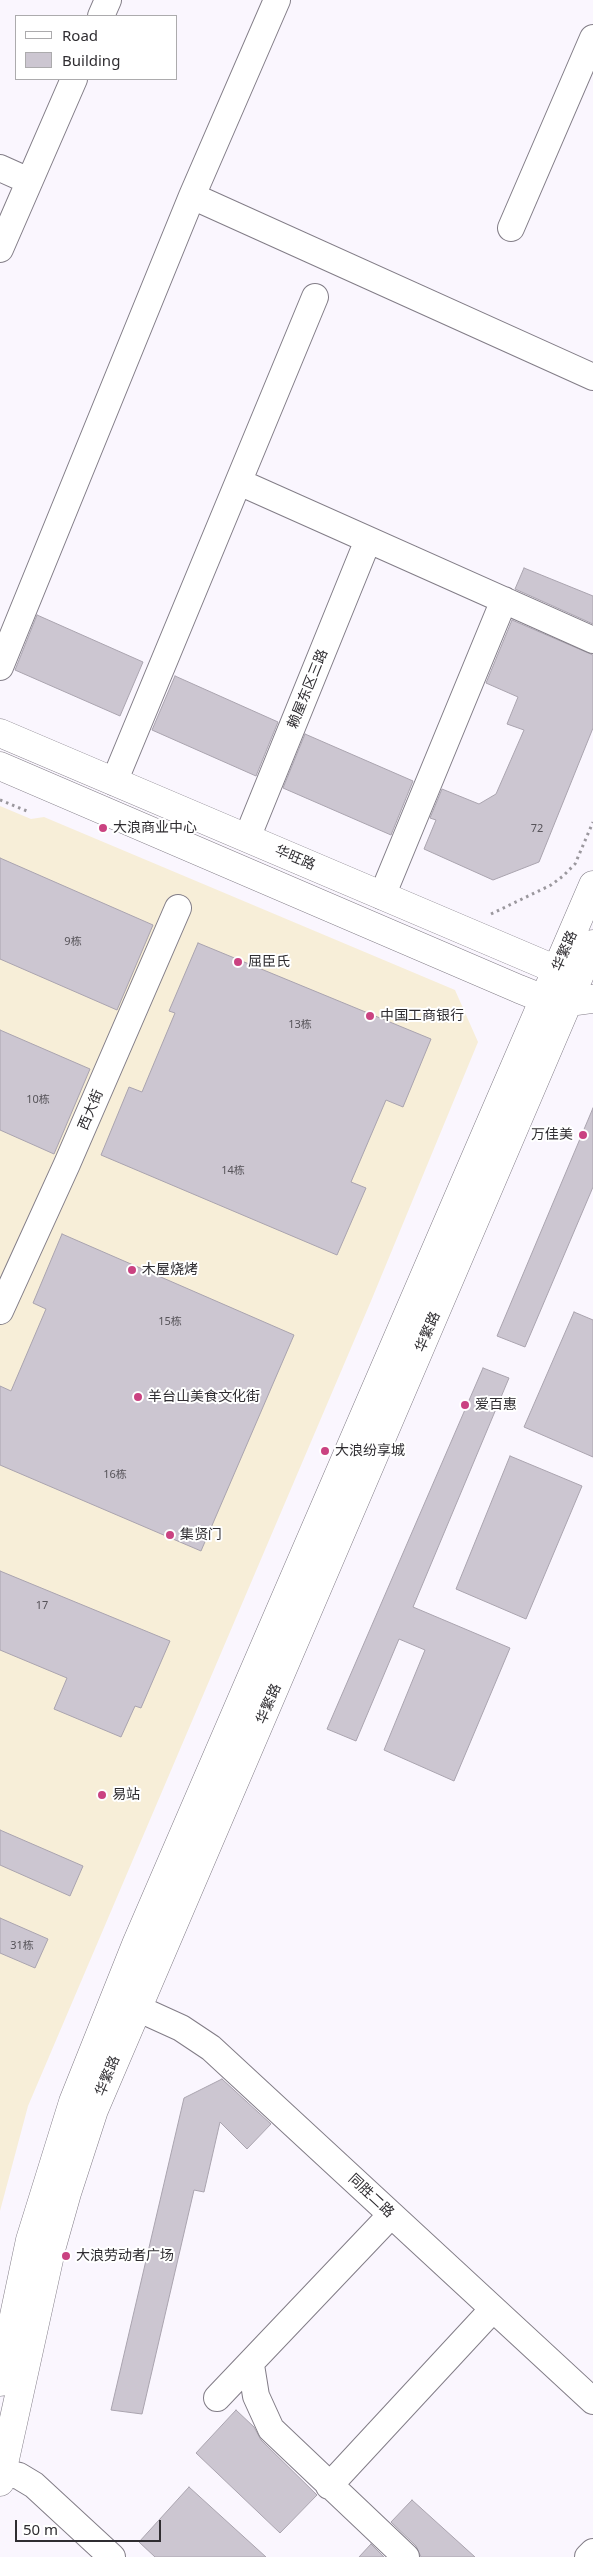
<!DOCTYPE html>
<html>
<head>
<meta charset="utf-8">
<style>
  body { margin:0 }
  #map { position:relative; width:593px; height:2557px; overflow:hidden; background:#faf6fe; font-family:"Noto Sans",sans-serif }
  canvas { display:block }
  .legend { position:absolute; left:15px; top:15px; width:162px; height:65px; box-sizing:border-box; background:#fff; border:1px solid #acabad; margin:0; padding:6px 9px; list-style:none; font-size:15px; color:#2f2d31 }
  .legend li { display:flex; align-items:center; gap:10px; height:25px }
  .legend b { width:25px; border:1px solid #acabad }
  .scale { position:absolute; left:15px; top:2520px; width:146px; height:22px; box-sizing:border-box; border:2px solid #2f2d31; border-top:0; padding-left:6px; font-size:15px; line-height:18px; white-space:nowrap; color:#2f2d31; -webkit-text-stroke:4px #fff; paint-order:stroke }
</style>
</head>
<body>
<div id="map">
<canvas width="593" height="2557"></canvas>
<ul class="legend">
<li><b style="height:6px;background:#fff"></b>Road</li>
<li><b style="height:14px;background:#ccc6d1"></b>Building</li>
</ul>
<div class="scale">50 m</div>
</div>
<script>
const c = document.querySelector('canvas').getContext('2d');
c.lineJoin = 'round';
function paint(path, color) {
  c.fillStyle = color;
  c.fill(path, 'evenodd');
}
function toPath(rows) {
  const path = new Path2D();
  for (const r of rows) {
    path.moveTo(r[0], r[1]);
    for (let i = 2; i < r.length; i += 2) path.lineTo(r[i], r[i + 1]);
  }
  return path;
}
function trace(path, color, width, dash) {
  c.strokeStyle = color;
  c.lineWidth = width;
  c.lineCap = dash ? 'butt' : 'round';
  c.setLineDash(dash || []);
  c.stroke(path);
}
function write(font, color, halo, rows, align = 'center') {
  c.font = font + ' "Noto Sans","Noto Sans SC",sans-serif';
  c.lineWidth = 4;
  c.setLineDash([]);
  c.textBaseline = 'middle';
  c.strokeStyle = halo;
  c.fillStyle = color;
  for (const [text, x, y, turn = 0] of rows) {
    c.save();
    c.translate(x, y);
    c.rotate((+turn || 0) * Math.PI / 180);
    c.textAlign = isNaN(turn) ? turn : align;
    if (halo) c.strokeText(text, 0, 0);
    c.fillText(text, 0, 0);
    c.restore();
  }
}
const commercial = toPath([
  [0,806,31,819,44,817,455,990,478,1042,371,1301,28,2106,0,2211]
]);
const building = toPath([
  [524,568,593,596,593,624,515,589,524,568],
  [37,615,143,662,120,716,15,670,37,615],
  [512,620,593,655,593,728,539,862,493,880,424,849,436,820,430,818,442,789,479,804,496,794,524,730,507,724,518,697,486,683,512,620],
  [175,676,278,722,256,776,152,730,175,676],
  [305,734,413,781,391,835,283,788,305,734],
  [0,858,153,925,117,1010,0,959,0,858],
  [198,943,431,1039,403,1107,386,1100,351,1182,366,1188,337,1255,101,1155,129,1087,142,1092,175,1013,169,1011,198,943],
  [0,1030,90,1069,54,1154,0,1130,0,1030],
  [593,1108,593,1187,525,1347,497,1336,593,1108],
  [62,1234,294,1335,201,1551,0,1465,0,1386,11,1391,46,1309,33,1303,62,1234],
  [574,1312,593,1320,593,1457,524,1427,574,1312],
  [483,1368,509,1378,413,1607,510,1648,454,1781,384,1750,425,1650,399,1639,356,1741,327,1729,483,1368],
  [510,1456,582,1486,526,1619,456,1589,510,1456],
  [0,1571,170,1641,141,1708,135,1706,121,1737,54,1709,67,1678,0,1650,0,1571],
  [0,1830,83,1866,70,1896,0,1865,0,1830],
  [0,1918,48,1939,35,1968,0,1953,0,1918],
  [222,2079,271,2124,247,2149,220,2122,204,2192,194,2190,142,2414,111,2410,184,2098,222,2079],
  [236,2410,254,2427,261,2440,317,2495,280,2533,196,2453,236,2410],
  [189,2487,266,2557,155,2557,139,2542,189,2487],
  [412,2500,475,2557,421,2557,416,2546,391,2522,412,2500],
  [371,2544,384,2557,359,2557,371,2544]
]);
const path = toPath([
  [0,800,27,811],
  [491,914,551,885,563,876,575,864,593,822]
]);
const minor = toPath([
  [101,16,108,0],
  [0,168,29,181],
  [192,196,593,377],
  [511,228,593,38],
  [0,249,74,79],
  [239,482,593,640],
  [0,667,192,196,277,0],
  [114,782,315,297],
  [247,838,368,540],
  [382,896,504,600],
  [0,1311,67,1164,178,908],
  [137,2008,181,2028,211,2048,593,2401],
  [251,2365,256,2396,271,2429,406,2557],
  [217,2398,391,2215],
  [2,2472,19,2476,34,2485,112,2557],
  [329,2486,493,2309],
  [588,2557,593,2552]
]);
const major = toPath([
  [0,733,557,970,575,971],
  [0,766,519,989,544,999,569,1002,593,999],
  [0,2382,30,2240,73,2102,137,1942,593,885],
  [0,2482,52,2246,67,2193,94,2110,593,944]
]);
const markers = [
  [103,828,5,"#ca4281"],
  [238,962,5,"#ca4281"],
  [370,1016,5,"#ca4281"],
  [583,1135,5,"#ca4281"],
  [132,1270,5,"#ca4281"],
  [138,1397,5,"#ca4281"],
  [465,1405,5,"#ca4281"],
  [325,1451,5,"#ca4281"],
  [170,1535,5,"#ca4281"],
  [102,1795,5,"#ca4281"],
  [66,2256,5,"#ca4281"]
];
const numberNames = [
  ["72",537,829],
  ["9栋",73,942],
  ["13栋",300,1025],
  ["10栋",38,1100],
  ["14栋",233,1171],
  ["15栋",170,1322],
  ["16栋",115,1475],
  ["17",42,1606],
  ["31栋",22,1946]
];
const streetNames = [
  ["赖屋东区三路",308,689,-68],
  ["华旺路",295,858,23],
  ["华繁路",565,951,-67],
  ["西大街",91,1110,-67],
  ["华繁路",428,1332,-67],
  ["华繁路",269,1704,-67],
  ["华繁路",108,2076,-68],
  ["同胜二路",371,2196,43]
];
const poiNames = [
  ["大浪商业中心",113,828],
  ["屈臣氏",248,962],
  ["中国工商银行",380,1016],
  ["万佳美",573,1135,"right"],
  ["木屋烧烤",142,1270],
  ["羊台山美食文化街",148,1397],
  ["爱百惠",475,1405],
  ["大浪纷享城",335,1451],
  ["集贤门",180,1535],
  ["易站",112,1795],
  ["大浪劳动者广场",76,2256]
];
paint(commercial, '#f7eed8');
paint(building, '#ccc6d1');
trace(building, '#aaa4af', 1);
trace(minor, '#827d87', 28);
trace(major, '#827d87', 29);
trace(path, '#9a979d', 3, [2.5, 4]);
trace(minor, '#fff', 26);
trace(major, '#fff', 28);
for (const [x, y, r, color] of markers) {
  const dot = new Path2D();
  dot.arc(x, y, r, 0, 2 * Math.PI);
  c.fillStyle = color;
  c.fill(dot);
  trace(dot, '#fff', 2);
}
write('11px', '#565359', null, numberNames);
write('14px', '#2f2d31', '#fff', streetNames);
write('14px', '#2f2d31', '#fff', poiNames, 'left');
</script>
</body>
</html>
